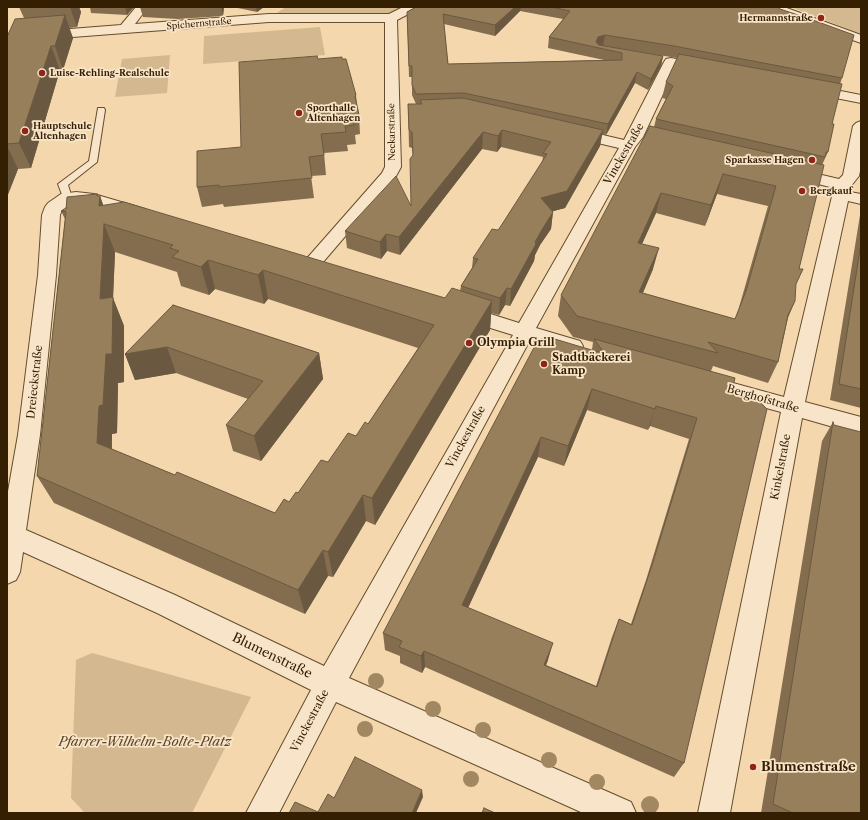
<!DOCTYPE html>
<html>
<head>
<meta charset="utf-8">
<style>
  body { margin:0 }
  #map { position:relative; width:868px; height:820px; overflow:hidden; background:#f4d7ac; font-family:"Libre Caslon Text",serif }
  canvas { display:block }
  .frame { position:absolute; inset:0; border:8px solid #351f03; pointer-events:none }
</style>
</head>
<body>
<div id="map">
<canvas width="868" height="820"></canvas>
<div class="frame"></div>
</div>
<script>
const c = document.querySelector('canvas').getContext('2d');
c.lineJoin = 'round';
function paint(path, color) {
  c.fillStyle = color;
  c.fill(path, 'evenodd');
}
function toPath(rows) {
  const path = new Path2D();
  for (const r of rows) {
    path.moveTo(r[0], r[1]);
    for (let i = 2; i < r.length; i += 2) path.lineTo(r[i], r[i + 1]);
  }
  return path;
}
function trace(path, color, width, dash) {
  c.strokeStyle = color;
  c.lineWidth = width;
  c.lineCap = dash ? 'butt' : 'round';
  c.setLineDash(dash || []);
  c.stroke(path);
}
function write(font, color, halo, rows, align = 'center') {
  c.font = font + ' "Libre Caslon Text",serif';
  c.lineWidth = 3.5;
  c.setLineDash([]);
  c.textBaseline = 'middle';
  c.strokeStyle = halo;
  c.fillStyle = color;
  for (const [text, x, y, turn = 0] of rows) {
    c.save();
    c.translate(x, y);
    c.rotate((+turn || 0) * Math.PI / 180);
    c.textAlign = isNaN(turn) ? turn : align;
    if (halo) c.strokeText(text, 0, 0);
    c.fillText(text, 0, 0);
    c.restore();
  }
}
const green = toPath([
  [286,7,412,7,391,18,269,18],
  [791,7,861,7,861,33,858,33],
  [320,27,325,55,203,64,204,36],
  [170,55,167,93,115,97,122,59],
  [92,653,251,697,192,813,85,813,71,798,76,660]
]);
const lane = toPath([
  [98,108,104,108,105,110,97,162,68,185,72,198,70,200,64,200,58,184,89,161,98,108]
]);
const street = toPath([
  [136,7,148,7,135,24,269,14,389,14,403,7,418,7,416,10,397,20,401,167,395,178,318,268,311,270,304,268,302,264,382,173,385,167,385,22,269,22,7,42,7,34,121,25,136,7],
  [766,7,784,7,861,35,861,43,768,10,766,7],
  [671,58,676,59,678,62,643,137,635,147,536,328,580,341,583,346,580,351,573,353,530,340,349,678,631,802,636,813,583,813,336,702,279,813,246,813,311,690,157,613,23,552,20,572,16,580,7,584,7,497,18,435,38,275,42,215,45,207,48,203,61,194,76,192,94,194,145,209,148,213,145,217,139,218,87,203,76,202,72,203,62,210,60,215,56,275,40,435,26,530,175,595,324,666,513,335,455,317,452,312,455,307,462,305,519,323,619,148,568,136,565,133,568,130,573,128,624,140,664,62,666,59,671,58],
  [810,85,861,95,861,103,805,92,803,89,805,86,810,85],
  [861,121,861,166,859,176,851,186,850,192,861,194,861,204,848,201,805,402,861,417,861,435,802,418,730,813,698,813,781,412,696,389,693,383,696,377,704,375,784,397,834,188,786,176,784,173,786,170,792,168,839,179,843,175,853,126,856,123,861,121]
]);
const trees = [
  [376,681,8],
  [433,709,8],
  [365,729,8],
  [483,730,8],
  [549,760,8],
  [471,779,8],
  [597,782,8],
  [650,805,9]
];
const wall = toPath([
  [19,7,79,7,81,12,77,27,69,28,73,38,63,70,60,70,31,168,18,169,7,197,7,37,24,18],
  [90,7,134,7,127,15,91,13],
  [140,7,224,7,223,16,178,19,143,17],
  [233,7,264,7,257,12],
  [416,7,778,7,842,78,840,84,832,124,828,152,822,165,799,269,803,269,795,286,795,301,788,318,778,362,768,383,713,366,711,371,731,394,684,763,674,777,425,667,422,673,400,663,400,656,385,650,383,633,592,350,593,342,573,337,558,316,561,295,654,127,656,119,666,99,662,98,666,82,677,58,603,46,663,56,661,66,648,90,635,83,606,135,602,134,600,146,565,208,553,211,551,229,540,245,535,255,534,261,510,306,505,305,499,315,491,313,490,330,375,525,366,521,333,577,328,576,305,614,54,503,37,476,65,219,61,211,66,210,100,196,103,205,445,298,460,291,461,286,472,268,473,258,499,229,542,163,543,157,501,147,497,152,482,149,400,255,387,251,381,259,347,248,345,231,411,206,413,156,412,148,409,147,408,104,416,104,412,95,412,77,409,77,407,12],
  [520,11,563,19,549,37,548,48,604,60,448,64,444,24,495,36],
  [717,194,768,206,738,311,735,319,643,293,653,269,642,244,656,213,705,226],
  [115,252,177,272,181,286,209,295,215,289,264,304,268,299,418,348,368,424,328,462,289,502,275,513,175,475,112,449,112,434,117,433,118,383,124,382,124,326,113,298],
  [587,410,648,430,650,426,689,439,646,580,631,624,619,619,612,637,596,686,546,665,548,660,468,608,538,457,564,466],
  [318,59,342,59,356,95,357,106,359,115,360,134,355,135,356,144,347,145,348,151,324,153,326,175,311,176,314,198,224,207,223,204,202,207,197,187,241,147],
  [861,209,861,408,830,400],
  [173,305,319,353,323,379,261,461,233,451,226,425,248,399,176,373,135,380,125,354],
  [833,422,861,813,761,813,822,441]
]);
const shadedWall = toPath([
  [70,7,79,7,81,12,77,27],
  [125,7,134,7,127,15],
  [221,7,224,7,223,16],
  [256,7,264,7,257,12],
  [515,7,521,7,520,11,495,36,495,25],
  [65,15,73,38,63,70,55,46],
  [605,35,603,46,595,47,596,42,598,37],
  [51,46,60,70,31,168,19,143],
  [663,56,661,66,648,90,651,79],
  [637,72,635,83,606,135,608,124],
  [502,130,501,147,497,152,498,136],
  [603,130,600,146,565,208,539,215,541,198],
  [483,132,482,149,400,255,399,237],
  [7,146,18,169,7,197],
  [723,174,717,194,705,226,711,205],
  [661,193,656,213,633,264,638,243],
  [97,194,100,199,100,196,110,224,99,206,97,196],
  [553,212,551,229,540,245,535,255,534,261,510,306,511,289,543,228],
  [104,224,115,252,113,298,124,326,124,382,118,383,117,433,112,434,111,471,97,443,99,406,106,354,100,299],
  [386,234,387,251,381,259,380,242],
  [659,248,653,269,634,313,639,292],
  [208,260,215,289,209,295,201,267],
  [263,270,268,299,264,304,258,275],
  [507,288,505,305,499,315,500,298],
  [492,301,490,330,375,525,372,498],
  [167,347,176,373,135,380,125,354],
  [319,353,323,379,261,461,254,436],
  [592,389,587,410,564,466,568,446],
  [656,406,650,426,648,430],
  [541,437,538,457,461,623,462,605],
  [363,495,366,521,333,577,328,552],
  [323,550,328,576,305,614,298,590],
  [553,643,548,660,540,681,544,665],
  [424,651,425,667,422,673,421,656],
  [422,790,423,797,416,813,412,813]
]);
const building = toPath([
  [416,7,515,7,495,25,443,14,448,64,622,60,622,53,549,37,570,11,551,7,778,7,780,9,801,16,809,16,810,19,854,35,842,78,674,46,605,35,598,37,596,42,599,45,663,56,651,79,637,72,608,124,464,93,416,94,412,85,412,66,409,66,407,12,416,7],
  [65,15,55,46,51,46,19,143,7,144,7,37,15,19,65,15],
  [679,54,842,84,832,124,834,124,828,152,826,152,825,157,656,119,673,86,666,82,679,54],
  [317,56,318,59,342,57,342,59,346,59,356,95,355,96,359,115,352,116,354,125,345,126,346,132,321,134,324,155,309,157,312,178,219,187,219,185,197,187,197,151,241,147,239,62,317,56],
  [463,98,603,130,567,191,541,198,553,212,543,228,535,242,536,244,511,289,507,288,500,298,461,286,478,259,473,258,492,229,497,230,499,229,547,154,543,153,551,142,502,130,498,136,483,132,399,237,386,234,380,242,345,231,396,176,411,206,410,159,413,155,412,132,409,130,408,104,422,104,420,100,463,98],
  [650,126,824,165,799,269,803,269,796,284,795,301,788,315,778,362,708,342,718,353,577,316,561,295,650,126],
  [723,174,776,186,746,291,735,319,639,292,659,248,638,243,661,193,711,205,723,174],
  [97,194,97,196,100,196,99,206,124,202,445,298,452,288,492,301,372,498,363,495,328,552,323,550,298,590,37,476,66,212,61,211,66,210,67,197,97,194],
  [104,224,173,245,170,248,179,251,172,257,201,267,208,260,258,275,263,270,434,325,368,424,365,422,356,436,348,433,328,462,321,460,298,493,296,492,289,502,284,499,275,513,177,472,175,475,97,443,99,406,103,405,106,354,112,354,113,297,100,299,104,224],
  [861,243,861,389,839,384,861,243],
  [173,305,319,353,254,436,226,425,263,381,167,347,125,354,173,305],
  [548,337,605,354,594,339,735,378,731,394,760,402,767,409,684,763,424,651,421,656,399,647,402,641,383,633,538,340,548,337],
  [592,389,655,409,656,406,697,418,653,562,632,625,619,619,597,687,544,665,553,643,462,605,541,437,568,446,592,389],
  [833,422,834,425,861,432,861,813,793,813,773,804,833,422],
  [355,757,422,790,412,813,289,813,295,802,318,812,328,794,334,798,355,757],
  [484,808,495,813,482,813,484,808]
]);
const markers = [
  [821,18,4,"#8f2418"],
  [42,73,4,"#8f2418"],
  [299,113,4,"#8f2418"],
  [25,131,4,"#8f2418"],
  [812,160,4,"#8f2418"],
  [802,191,4,"#8f2418"],
  [469,343,4,"#8f2418"],
  [544,364,4,"#8f2418"],
  [753,767,4,"#8f2418"]
];
const farPoinames = [
  ["Hermannstraße",813,18,"right"],
  ["Luise-Rehling-Realschule",50,73],
  ["Sporthalle",307,108],
  ["Altenhagen",307,118],
  ["Hauptschule",33,126],
  ["Altenhagen",33,136],
  ["Sparkasse Hagen",804,160,"right"],
  ["Bergkauf",810,191]
];
const farStreetnames = [
  ["Spichernstraße",199,24,-5],
  ["Neckarstraße",392,132,-91]
];
const streetNames = [
  ["Vinckestraße",624,154,-60],
  ["Dreieckstraße",35,382,-84],
  ["Berghofstraße",763,399,16],
  ["Vinckestraße",466,437,-61],
  ["Kinkelstraße",781,467,-79],
  ["Vinckestraße",310,721,-62]
];
const poiNames = [
  ["Olympia Grill",477,343],
  ["Stadtbäckerei",552,358],
  ["Kamp",552,371]
];
const nearStreetnames = [
  ["Blumenstraße",272,656,26]
];
const nearParknames = [
  ["Pfarrer-Wilhelm-Bolte-Platz",145,742]
];
const nearPoinames = [
  ["Blumenstraße",761,767]
];
paint(green, '#d4b88f');
trace(lane, '#654d2d', 2);
trace(street, '#654d2d', 2);
paint(lane, '#f8e5c9');
paint(street, '#f8e5c9');
c.fillStyle = '#a18762';
for (const [x, y, r] of trees) {
  c.beginPath();
  c.arc(x, y, r, 0, 2 * Math.PI);
  c.fill();
}
paint(wall, '#836d4e');
paint(shadedWall, '#6a5940');
paint(building, '#987f5b');
trace(building, '#6a5940', 1);
for (const [x, y, r, color] of markers) {
  const dot = new Path2D();
  dot.arc(x, y, r, 0, 2 * Math.PI);
  c.fillStyle = color;
  c.fill(dot);
  trace(dot, '#f8e5c9', 1.5);
}
write('bold 9px', '#351f03', '#f8e5c9', farPoinames, 'left');
write('9px', '#351f03', '#f8e5c9', farStreetnames);
write('11px', '#351f03', '#f8e5c9', streetNames);
write('bold 11px', '#351f03', '#f8e5c9', poiNames, 'left');
write('13px', '#351f03', '#f8e5c9', nearStreetnames);
write('italic 13px', '#5d4526', '#f8e5c9', nearParknames);
write('bold 13px', '#351f03', '#f8e5c9', nearPoinames, 'left');
</script>
</body>
</html>
